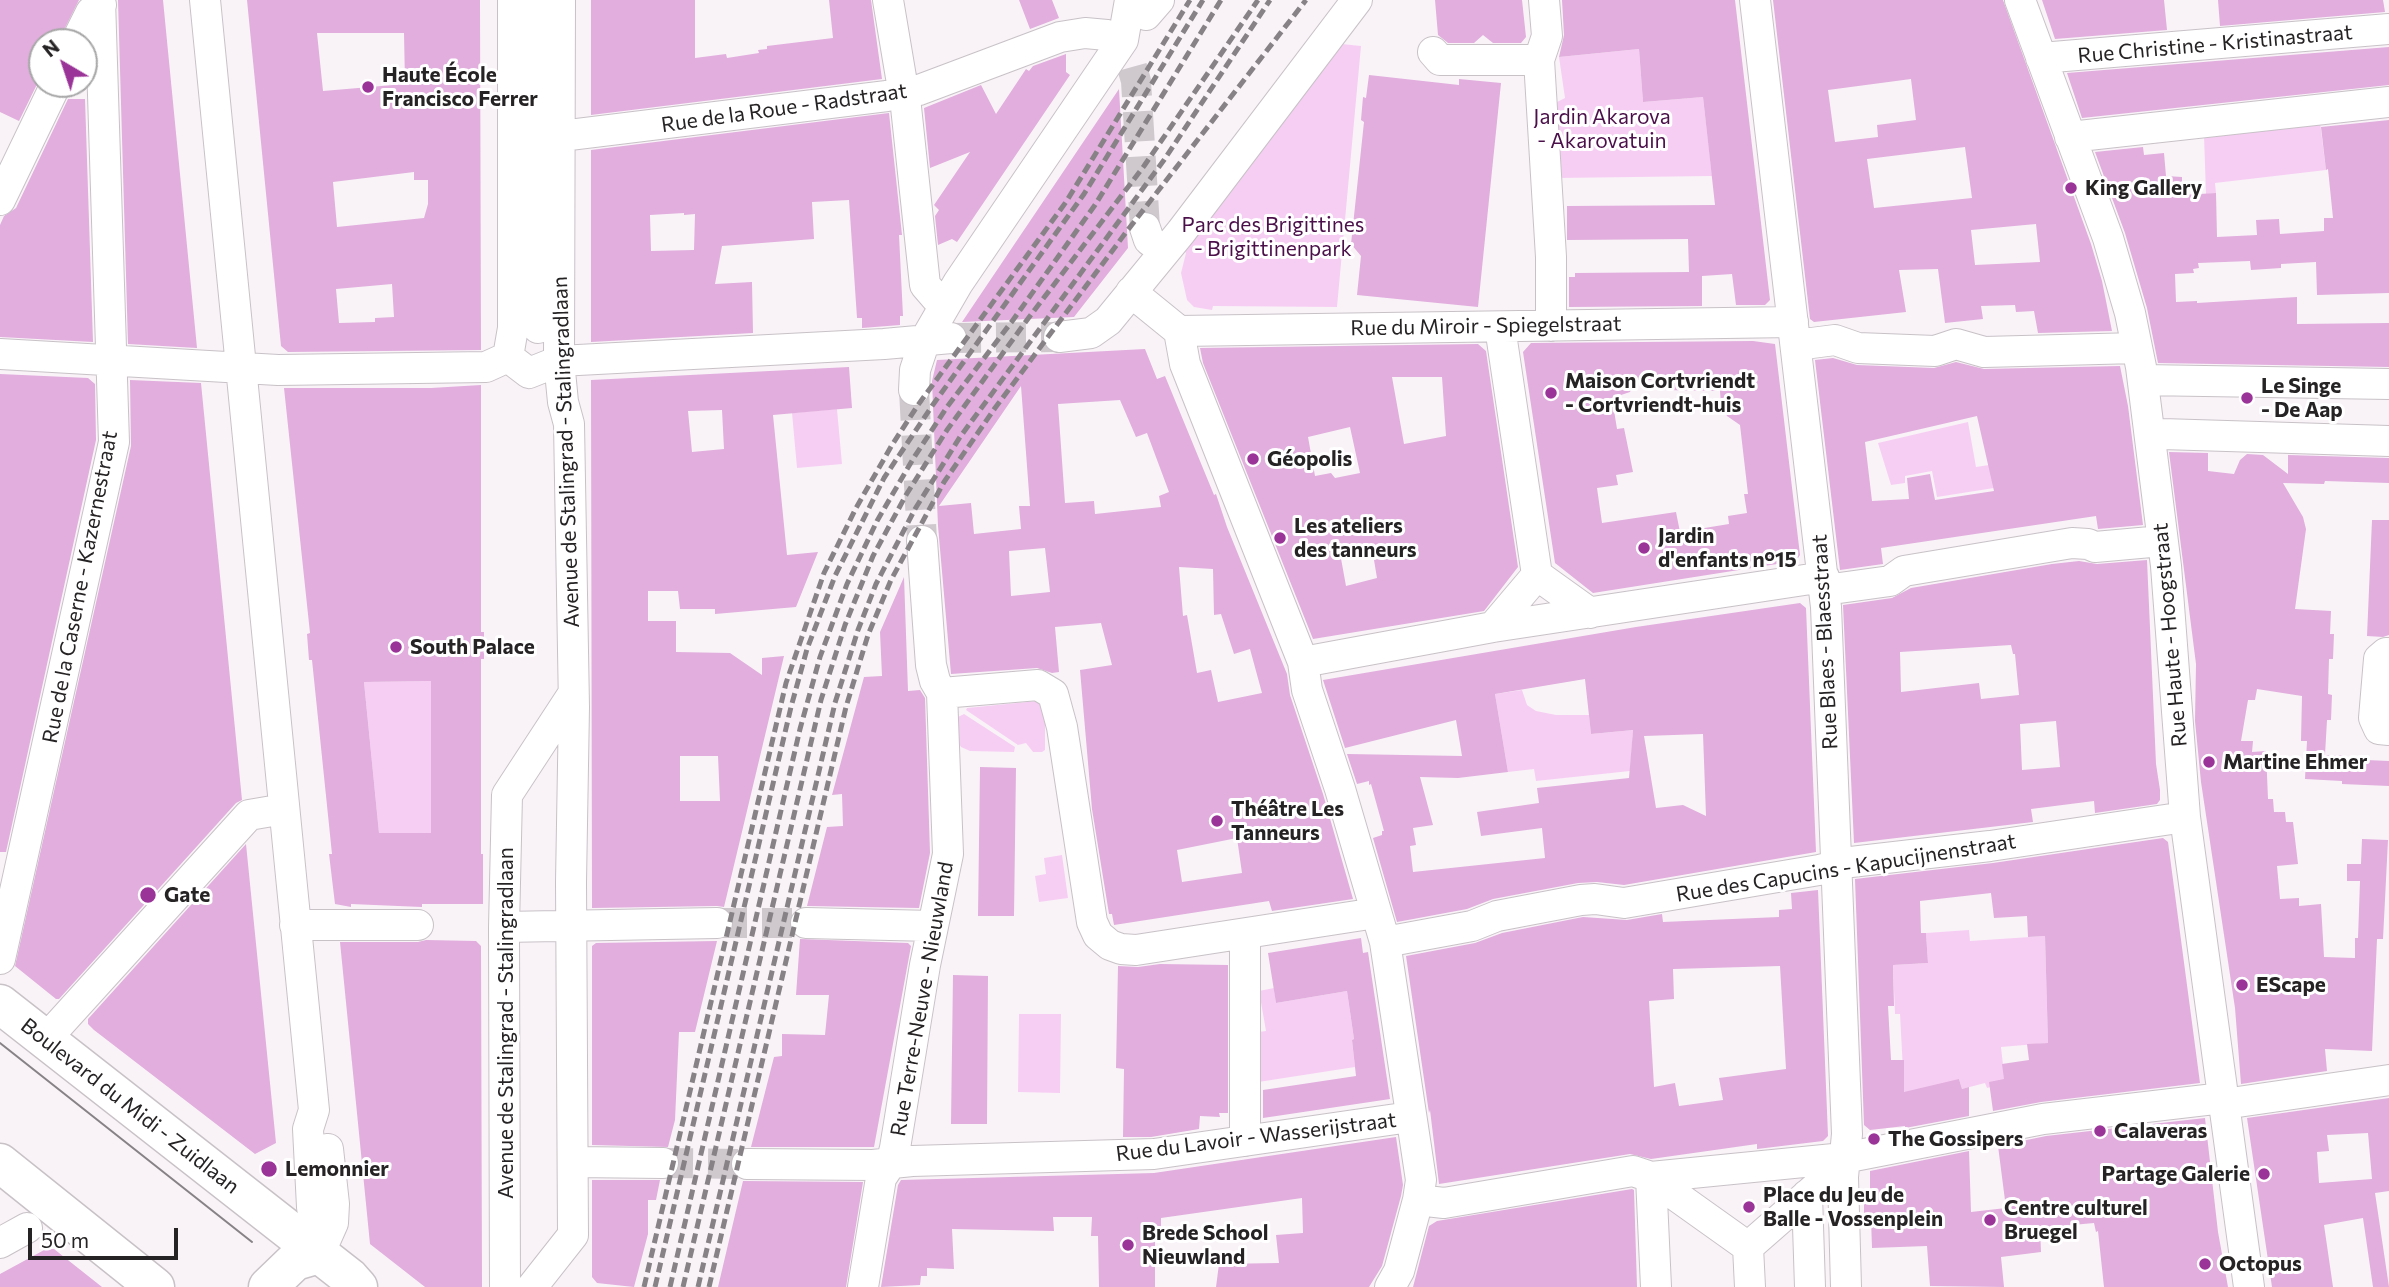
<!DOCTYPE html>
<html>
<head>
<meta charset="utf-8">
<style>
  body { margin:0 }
  #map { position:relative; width:2389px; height:1287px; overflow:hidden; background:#f9f3f8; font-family:Commissioner,sans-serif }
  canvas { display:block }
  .north { position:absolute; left:28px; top:28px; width:70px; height:70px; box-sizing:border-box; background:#fff; border:2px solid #a8a7a8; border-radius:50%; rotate:321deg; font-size:19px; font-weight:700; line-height:28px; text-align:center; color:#262325 }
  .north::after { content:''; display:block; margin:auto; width:24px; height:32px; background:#9b3498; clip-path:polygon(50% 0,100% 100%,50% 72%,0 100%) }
  .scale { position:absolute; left:28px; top:1228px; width:150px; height:32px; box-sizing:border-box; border:4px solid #262325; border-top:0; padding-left:9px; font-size:21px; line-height:24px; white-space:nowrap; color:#262325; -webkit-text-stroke:5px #fff; paint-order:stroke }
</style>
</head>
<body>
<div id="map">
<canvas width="2389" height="1287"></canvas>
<div class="north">N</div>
<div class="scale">50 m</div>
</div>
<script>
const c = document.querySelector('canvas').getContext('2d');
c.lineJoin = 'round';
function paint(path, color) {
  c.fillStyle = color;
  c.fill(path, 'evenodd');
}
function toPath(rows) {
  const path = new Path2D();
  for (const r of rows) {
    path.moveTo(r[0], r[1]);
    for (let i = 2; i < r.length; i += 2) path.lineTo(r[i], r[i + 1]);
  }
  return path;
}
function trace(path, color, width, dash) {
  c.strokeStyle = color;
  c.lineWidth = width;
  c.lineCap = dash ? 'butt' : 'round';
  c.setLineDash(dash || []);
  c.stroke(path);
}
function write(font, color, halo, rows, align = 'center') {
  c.font = font + ' Commissioner,sans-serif';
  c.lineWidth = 6;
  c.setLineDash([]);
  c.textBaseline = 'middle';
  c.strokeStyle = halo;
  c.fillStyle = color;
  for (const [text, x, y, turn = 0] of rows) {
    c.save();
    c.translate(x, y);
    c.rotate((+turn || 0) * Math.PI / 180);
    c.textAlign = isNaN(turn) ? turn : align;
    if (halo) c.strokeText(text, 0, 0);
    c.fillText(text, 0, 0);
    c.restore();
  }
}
const green = toPath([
  [1332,43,1361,46,1337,307,1213,306,1212,310,1194,307,1187,300,1181,273,1186,253,1181,247],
  [1639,49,1643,102,1703,97,1712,176,1557,178,1551,105,1565,98,1559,57],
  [2320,122,2326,170,2215,183,2216,193,2206,194,2204,136],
  [837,409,842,464,797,468,792,413],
  [1968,422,1976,467,1989,465,1994,488,1937,497,1932,471,1905,476,1905,483,1891,485,1878,443],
  [431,681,431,833,379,833,364,682],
  [1522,690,1527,705,1536,711,1556,715,1589,715,1591,734,1633,730,1630,771,1536,781,1534,769,1508,772,1495,694],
  [1037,701,1041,703,1045,711,1045,750,1042,752,1033,752,1026,743,1018,745,966,710,967,708],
  [964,714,1015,747,1014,752,970,751,961,747,957,741,954,719],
  [1062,855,1068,898,1039,902,1035,876,1046,874,1044,858],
  [1969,930,1970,941,2045,936,2048,1043,2001,1047,2005,1083,1987,1088,1985,1083,1962,1089,1959,1079,1905,1109,1900,1014,1895,1014,1893,965,1928,963,1926,933],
  [1274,988,1276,1003,1347,991,1354,1039,1352,1040,1355,1067,1252,1083,1251,1033,1266,1031,1259,991],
  [1019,1014,1061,1014,1060,1093,1018,1092]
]);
const building = toPath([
  [0,0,79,0,58,42,42,42,42,74,19,121,0,112],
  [118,0,163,0,197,348,128,344],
  [247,0,480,0,481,350,288,352,281,346],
  [317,33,404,33,405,84,323,91],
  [414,172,414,180,428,180,428,204,424,218,337,227,333,182],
  [392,284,394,317,375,318,375,322,339,323,336,289],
  [591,0,695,0,695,58,726,54,727,58,759,53,758,50,767,49,767,46,833,38,829,0,871,0,882,79,591,115],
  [1019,0,1052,0,1059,18,1030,29],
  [1435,0,1522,0,1526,37,1521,43,1493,43,1483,35,1474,43,1448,43,1438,35],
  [1562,0,1735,0,1770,300,1765,305,1736,305,1732,274,1702,276,1702,306,1569,307,1569,277,1575,277,1575,273,1689,272,1688,239,1567,240,1567,206,1715,205,1703,97,1643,102,1639,49,1559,57,1564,35],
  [1773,0,2003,0,2091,244,2102,281,2112,331,2038,333,2034,311,2016,312,2015,305,1981,306,1983,319,1945,323,1938,269,1899,270,1906,312,1814,322,1810,319],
  [1911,79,1916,120,1877,125,1878,137,1835,142,1828,90],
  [1965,147,1972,198,1874,208,1867,159],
  [2036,224,2040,262,1975,265,1971,230],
  [2042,0,2164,0,2167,30,2055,39],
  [2218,0,2383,0,2385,12,2220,26],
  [2389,47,2389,85,2082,118,2067,73],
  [1066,54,1066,72,1070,75,957,242,952,239,938,245,935,216,939,210,934,205,970,152,930,168,924,108,981,85,996,114,1026,69,1029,71,1033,66],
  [1369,75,1459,85,1459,79,1501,83,1478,307,1357,295,1361,256,1351,244,1364,122,1361,120,1363,97,1366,98],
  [1119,89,1128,248,1074,317,962,322],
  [68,99,85,99,93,342,0,337,0,225,4,216,16,208],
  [889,113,902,235,899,235,903,316,900,316,900,325,862,328,862,318,857,318,849,200,812,202,814,239,722,246,715,284,752,282,753,333,591,342,591,150],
  [684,213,684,215,695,214,694,250,651,251,650,215],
  [2389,120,2389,293,2317,295,2316,262,2281,264,2281,268,2251,270,2250,261,2198,263,2199,268,2193,269,2194,273,2175,274,2176,302,2197,301,2197,303,2297,297,2297,324,2389,323,2389,367,2158,363,2147,308,2125,233,2095,152,2143,147,2144,155,2164,153,2166,176,2182,177,2182,195,2216,193,2217,237,2257,235,2256,220,2279,219,2280,234,2324,231,2324,218,2333,218,2328,169,2326,170,2321,127],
  [1753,341,1775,344,1800,555,1796,561,1593,593,1555,563,1523,352,1531,343],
  [1635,380,1663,380,1664,390,1720,391,1721,405,1727,416,1740,425,1748,494,1744,494,1747,513,1728,516,1729,524,1680,532,1676,512,1602,523,1597,488,1618,485,1616,475,1633,472,1624,428,1617,429,1612,398,1630,392],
  [1478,344,1486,351,1518,567,1484,611,1313,639,1203,363,1200,348],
  [1392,377,1442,377,1446,436,1404,444],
  [1350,427,1360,473,1335,478,1331,473,1315,476,1308,437],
  [1372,548,1377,578,1346,586,1340,553],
  [1145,349,1157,379,1165,376,1214,495,1216,494,1227,527,1287,674,1290,695,1323,794,1353,899,1272,911,1269,901,1114,925,1112,914,1109,914,1092,809,1080,670,1112,665,1101,623,1055,627,1059,672,1052,673,1037,668,951,674,938,526,932,381,937,360],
  [1021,386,1030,506,1019,506,1021,529,974,534,971,503,939,506],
  [1120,400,1136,437,1147,433,1169,492,1159,496,1161,507,1095,514,1094,501,1065,503,1058,404],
  [1045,548,1050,592,1011,596,1009,551],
  [1179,567,1213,569,1214,615,1221,614,1234,654,1250,649,1262,693,1218,702,1211,670,1197,673,1187,615,1183,616],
  [1237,838,1242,873,1182,882,1177,850],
  [1833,358,1857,365,1934,368,1956,362,1984,369,2120,366,2128,406,2143,525,2098,529,2096,516,1881,548,1883,564,1840,570,1815,360],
  [1977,416,1994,491,1935,500,1930,474,1907,478,1909,499,1872,501,1865,442],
  [849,367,852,408,773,415,787,555,818,552,796,607,715,614,715,609,680,609,678,591,648,591,648,621,676,621,676,652,730,653,762,675,762,658,784,656,724,907,717,906,592,908,591,380],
  [722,410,724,449,692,452,688,411],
  [680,756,718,756,720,801,680,801],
  [0,374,88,378,95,384,96,440,6,852,0,852],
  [130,380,201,383,242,800,236,803,59,999,56,999,15,966,131,446],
  [481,385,481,632,484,632,484,659,481,659,481,854,483,854,483,904,422,904,422,907,351,904,351,907,335,904,329,854,332,854,312,660,309,660,307,634,310,633,284,388,431,388],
  [431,681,431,833,379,833,364,682],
  [2169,452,2208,453,2208,471,2234,474,2240,460,2247,454,2263,455,2288,474,2288,455,2389,458,2389,483,2325,481,2324,484,2283,483,2303,517,2306,529,2295,609,2331,611,2330,634,2334,634,2333,659,2329,659,2328,694,2332,695,2331,720,2327,720,2325,755,2344,755,2344,759,2389,761,2389,786,2342,784,2342,781,2305,779,2307,741,2301,741,2302,696,2257,689,2255,700,2248,700,2241,741,2253,741,2252,752,2266,751,2268,799,2273,799,2274,812,2285,812,2286,822,2293,822,2298,864,2277,866,2280,899,2299,898,2299,906,2321,904,2324,957,2355,958,2355,938,2358,938,2360,881,2347,881,2347,864,2361,864,2362,839,2388,840,2383,939,2377,939,2372,1051,2325,1049,2327,1071,2241,1084,2235,1008,2201,782,2195,721,2196,664],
  [2372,520,2389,520,2389,635,2383,637,2367,636],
  [2147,560,2156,764,2160,790,2160,800,2157,804,2095,813,2094,801,2031,809,2033,822,1854,843,1843,605,1892,598,1911,588,2052,564,2079,561,2097,564],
  [2011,645,2013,654,2015,654,2019,695,1981,699,1979,683,1901,692,1900,652],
  [2056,721,2060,767,2022,770,2020,724],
  [904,577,908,691,920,690,925,698,930,853,919,908,807,906,827,827,843,826,842,794,832,795,864,677,882,676,880,632],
  [1800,603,1806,608,1816,852,1624,885,1597,882,1578,883,1493,899,1467,909,1397,922,1373,838,1382,835,1382,831,1384,831,1371,784,1369,785,1369,781,1357,784,1347,754,1462,756,1456,720,1345,748,1323,680,1636,627],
  [1585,679,1591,734,1633,730,1629,778,1537,788,1539,803,1477,812,1481,836,1542,828,1545,858,1413,872,1410,846,1416,845,1413,828,1433,825,1420,777,1458,778,1508,772,1495,694],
  [1703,734,1706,816,1683,805,1656,808,1644,736],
  [980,767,1016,768,1014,916,978,916],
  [2163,838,2168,842,2200,1083,2041,1102,1993,1111,1989,1082,2004,1079,2002,1064,2029,1060,2027,1044,2048,1043,2045,936,2028,937,2027,916,1994,918,1991,893,1920,901,1921,933,1926,933,1928,963,1893,965,1894,1006,1888,1006,1891,1060,1904,1060,1904,1092,1959,1079,1962,1089,1969,1087,1969,1116,1905,1128,1905,1126,1870,1130,1864,1125,1855,879,1993,863],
  [246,844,276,1143,255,1154,94,1030,88,1024,88,1019],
  [1818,890,1828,1136,1823,1141,1757,1149,1757,1144,1651,1159,1630,1154,1439,1184,1430,1110,1429,1113,1406,956,1475,943,1502,933,1583,917,1627,920,1662,914,1663,922,1779,917,1779,910,1792,909,1791,893],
  [1780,966,1786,1069,1719,1078,1723,1100,1679,1106,1675,1083,1654,1087,1649,1001,1674,999,1673,969],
  [1361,938,1363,953,1368,952,1390,1099,1263,1118,1263,1090,1356,1076,1352,1040,1354,1039,1347,991,1276,1003,1268,953],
  [800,939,908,943,911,946,874,1147,751,1147,774,1057,782,1056,782,1034,825,1035,829,995,796,995],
  [426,940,476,941,481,946,482,1287,425,1287,370,1244,340,942,418,942],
  [717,941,695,1032,679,1032,675,1120,668,1147,592,1145,592,946,596,943],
  [1160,964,1228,965,1228,1113,1219,1113,1220,1117,1200,1116,1199,1129,1151,1137,1123,1137,1124,1069,1116,1068,1118,966,1138,967],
  [953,975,988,976,987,1124,951,1124],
  [2389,1098,2389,1191,2375,1193,2389,1287,2373,1287,2363,1218,2324,1225,2333,1287,2272,1287,2247,1118],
  [2368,1133,2372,1179,2319,1183,2317,1152,2329,1151,2327,1135],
  [2205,1118,2218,1232,2228,1287,2104,1287,2098,1231,2096,1232,2094,1223,2040,1228,2041,1252,2001,1257,2004,1287,1930,1286,1927,1246,1872,1248,1871,1218,1866,1219,1864,1215,1864,1198,1865,1195,1870,1194,1870,1171,1969,1151,1971,1212,2006,1208,1998,1146,2046,1136],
  [1396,1137,1403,1185,1401,1196,1382,1266,1369,1287,1216,1287,1219,1264,1279,1263,1276,1235,1303,1233,1302,1198,1161,1218,1161,1232,1155,1233,1155,1287,1099,1287,1098,1236,1091,1236,1092,1217,1053,1217,1054,1231,952,1229,954,1269,927,1268,927,1276,921,1276,920,1285,881,1287,898,1185,901,1180,1154,1173],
  [592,1180,660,1180,656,1200,648,1200,648,1234,634,1287,597,1283,592,1277],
  [743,1181,863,1182,846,1287,718,1287],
  [1632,1189,1634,1190,1637,1287,1413,1287,1429,1226,1437,1221],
  [46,1249,54,1249,102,1287,0,1287,0,1274]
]);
const minorTunnel = toPath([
  [1132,67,1136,81,1145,228],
  [951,338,1059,337],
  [914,390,922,541],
  [717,923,806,923],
  [663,1163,747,1164]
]);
const minor = toPath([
  [205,0,314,1110,308,1129,312,1207,319,1254],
  [888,0,906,107,925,285,944,307],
  [1544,0,1547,36,1539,60,1551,257,1551,326],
  [1755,0,1826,607,1847,1134,1843,1177,1846,1287],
  [2020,0,2108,238,2130,313,2141,367,2166,566,2185,817,2249,1287],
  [1146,15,1159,0],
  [76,42,91,12,101,5],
  [1433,52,1440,60,1539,60],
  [2041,58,2389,29],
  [561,136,887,96,919,90,1060,37,1085,33,1107,35,1123,40],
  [2070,137,2389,102],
  [0,200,56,84],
  [1145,228,1149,240,1164,251],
  [1131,292,1179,331,1185,364,1303,662,1307,690,1340,789,1385,942,1421,1180,1418,1200,1399,1271,1390,1287],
  [1500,327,1537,575],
  [538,328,539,0],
  [1179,331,1793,322],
  [1059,337,1091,333,1108,321,1181,232,1357,0],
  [1796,345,1835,340,1858,348,1935,351,1956,344,1984,352,2137,348],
  [0,354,278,370,486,367,508,357],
  [508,357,529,373,559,361,884,344,951,338],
  [508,357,513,328,513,0],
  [2143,380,2389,384],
  [914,390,915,370,925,340,958,283,1123,40,1130,0],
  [2151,436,2162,434,2389,441],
  [1537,575,1590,613],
  [1825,590,1890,581,1904,571,2072,543,2088,544,2095,547,2162,541],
  [1493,627,1537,575],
  [2389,653,2386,653,2379,659,2374,718,2379,729,2389,730],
  [1303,662,1493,627,1824,577],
  [942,693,1038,685,1053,694,1062,727,1092,922,1098,935,1110,945,1121,949,1136,950,1376,913],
  [806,923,933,926],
  [295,925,418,925],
  [504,927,717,923],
  [1385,942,1472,926,1497,916,1581,900,1595,899,1624,903,1819,870,1851,862,1990,846,2185,817],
  [0,959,114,442,100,0],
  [45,1040,249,815,284,809],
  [2224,1104,2389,1080],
  [1245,1141,1245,934],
  [574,1162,663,1163],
  [747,1164,873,1165,912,1161,1154,1154,1410,1117],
  [1661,1185,1748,1247,1750,1287],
  [1807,1195,1810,1287],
  [1418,1200,1444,1203,1633,1171,1651,1177],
  [0,1243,27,1228],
  [1748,1247,1828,1177,1827,1166],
  [321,1250,333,1223,334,1204,328,1149],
  [505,1287,504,927,507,795,573,694],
  [532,1287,573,1235,571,882,574,707,569,424,563,402,559,361,560,0],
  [863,1287,881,1178,891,1163,895,1148,925,965,948,854,942,693,935,681,931,665,922,541],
  [1656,1287,1651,1177,1844,1158,2043,1119,2223,1098]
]);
const major = toPath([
  [0,1004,350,1278,358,1287],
  [0,1163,155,1287],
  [268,1287,295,1261,319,1254]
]);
const tram = toPath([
  [0,1043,252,1242]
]);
const rail = toPath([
  [644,1287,786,683,824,573,856,508,892,445,918,405,1066,202,1190,0],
  [655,1287,791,707,807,649,835,576,884,478,932,406,1084,194,1203,0],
  [670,1287,800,729,820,657,847,584,877,521,913,459,947,407,1013,320,1095,205,1221,0],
  [683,1287,821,700,845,625,873,556,906,495,947,430,1027,320,1144,166,1258,0],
  [698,1287,835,703,858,630,876,584,915,509,960,437,1164,160,1270,0],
  [709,1287,846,707,868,635,891,580,944,482,995,408,1127,231,1306,0]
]);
const markers = [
  [368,87,7,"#9b3498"],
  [2071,188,7,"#9b3498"],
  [1551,393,7,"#9b3498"],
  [2247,398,7,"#9b3498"],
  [1253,459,7,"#9b3498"],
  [1280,538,7,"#9b3498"],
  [1644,548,7,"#9b3498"],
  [396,647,7,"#9b3498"],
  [2209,762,7,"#9b3498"],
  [1217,821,7,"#9b3498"],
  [148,895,9,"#9b3498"],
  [2242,985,7,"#9b3498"],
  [2100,1131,7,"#9b3498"],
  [1874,1139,7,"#9b3498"],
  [269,1169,9,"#9b3498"],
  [2264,1174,7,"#9b3498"],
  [1749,1207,7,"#9b3498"],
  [1990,1220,7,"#9b3498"],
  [1128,1245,7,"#9b3498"],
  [2205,1264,7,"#9b3498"]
];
const streetNames = [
  ["Rue Christine - Kristinastraat",2215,44,-5],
  ["Rue de la Roue - Radstraat",784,108,-8],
  ["Rue du Miroir - Spiegelstraat",1486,326,-1],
  ["Avenue de Stalingrad - Stalingradlaan",566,452,-92],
  ["Rue de la Caserne - Kazernestraat",80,587,-79],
  ["Rue Haute - Hoogstraat",2170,635,-95],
  ["Rue Blaes - Blaesstraat",1825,642,-93],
  ["Rue des Capucins - Kapucijnenstraat",1846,868,-9],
  ["Rue Terre-Neuve - Nieuwland",922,999,-80],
  ["Avenue de Stalingrad - Stalingradlaan",506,1023,-90],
  ["Boulevard du Midi - Zuidlaan",130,1106,38],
  ["Rue du Lavoir - Wasserijstraat",1256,1137,-7]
];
const poiNames = [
  ["Haute École",382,75],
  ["Francisco Ferrer",382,99],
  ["King Gallery",2085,188],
  ["Maison Cortvriendt",1565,381],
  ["- Cortvriendt-huis",1565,405],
  ["Le Singe",2261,386],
  ["- De Aap",2261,410],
  ["Géopolis",1267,459],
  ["Les ateliers",1294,526],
  ["des tanneurs",1294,550],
  ["Jardin",1658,536],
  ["d'enfants n°15",1658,560],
  ["South Palace",410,647],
  ["Martine Ehmer",2223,762],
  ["Théâtre Les",1231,809],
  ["Tanneurs",1231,833],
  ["Gate",164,895],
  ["EScape",2256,985],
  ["Calaveras",2114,1131],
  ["The Gossipers",1888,1139],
  ["Lemonnier",285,1169],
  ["Partage Galerie",2250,1174,"right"],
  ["Place du Jeu de",1763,1195],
  ["Balle - Vossenplein",1763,1219],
  ["Centre culturel",2004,1208],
  ["Bruegel",2004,1232],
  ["Brede School",1142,1233],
  ["Nieuwland",1142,1257],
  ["Octopus",2219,1264]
];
const parkNames = [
  ["Jardin Akarova",1602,117],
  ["- Akarovatuin",1602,141],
  ["Parc des Brigittines",1273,225],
  ["- Brigittinenpark",1273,249]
];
paint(green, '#f7cef3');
paint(building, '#e1aedd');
trace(minorTunnel, '#cfc9ce', 30, [30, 15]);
trace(minor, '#c8c2c7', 32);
trace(major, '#c8c2c7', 41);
trace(minor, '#fff', 30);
trace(major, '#fff', 38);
trace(tram, '#868285', 2);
trace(rail, '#868285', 5, [10, 5]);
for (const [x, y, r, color] of markers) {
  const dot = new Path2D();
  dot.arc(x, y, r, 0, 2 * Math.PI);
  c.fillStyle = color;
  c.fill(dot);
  trace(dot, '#fff', 2.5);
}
write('21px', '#262325', '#fff', streetNames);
write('bold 21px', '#262325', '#fff', poiNames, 'left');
write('21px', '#4b104a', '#fff', parkNames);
</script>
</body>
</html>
